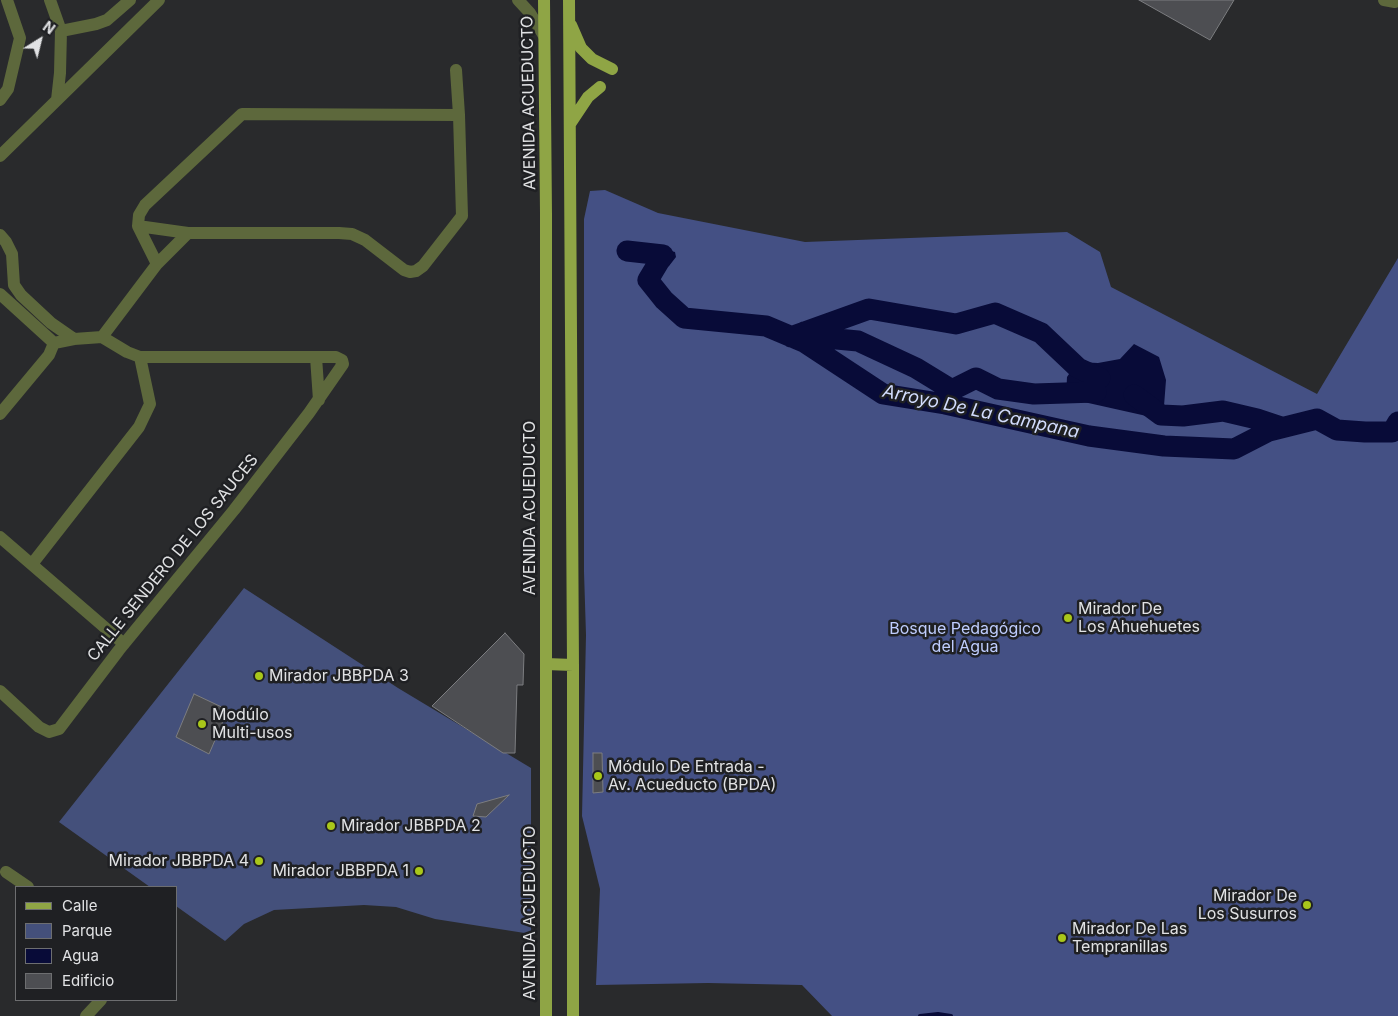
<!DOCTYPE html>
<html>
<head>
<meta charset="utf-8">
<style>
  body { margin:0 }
  #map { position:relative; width:1398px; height:1016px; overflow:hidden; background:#292a2c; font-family:Inter,sans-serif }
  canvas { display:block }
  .legend { position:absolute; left:15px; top:886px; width:162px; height:115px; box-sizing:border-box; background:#1f2023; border:1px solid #6d6e70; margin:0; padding:6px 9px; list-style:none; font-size:15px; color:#e1e2e4 }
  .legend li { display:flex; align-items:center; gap:10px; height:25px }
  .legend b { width:25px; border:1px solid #6d6e70 }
  .north { position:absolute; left:15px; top:15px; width:50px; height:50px; -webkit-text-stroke:4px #1f2023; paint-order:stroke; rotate:36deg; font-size:14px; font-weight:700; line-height:20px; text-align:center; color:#e1e2e4 }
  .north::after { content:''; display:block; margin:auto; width:18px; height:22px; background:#e1e2e4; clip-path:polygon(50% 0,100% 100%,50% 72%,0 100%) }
</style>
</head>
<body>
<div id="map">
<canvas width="1398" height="1016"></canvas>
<ul class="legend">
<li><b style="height:6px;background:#8fa545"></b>Calle</li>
<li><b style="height:14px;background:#44507b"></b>Parque</li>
<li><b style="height:14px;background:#080b38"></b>Agua</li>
<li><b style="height:14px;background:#4d4e52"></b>Edificio</li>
</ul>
<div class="north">N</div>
</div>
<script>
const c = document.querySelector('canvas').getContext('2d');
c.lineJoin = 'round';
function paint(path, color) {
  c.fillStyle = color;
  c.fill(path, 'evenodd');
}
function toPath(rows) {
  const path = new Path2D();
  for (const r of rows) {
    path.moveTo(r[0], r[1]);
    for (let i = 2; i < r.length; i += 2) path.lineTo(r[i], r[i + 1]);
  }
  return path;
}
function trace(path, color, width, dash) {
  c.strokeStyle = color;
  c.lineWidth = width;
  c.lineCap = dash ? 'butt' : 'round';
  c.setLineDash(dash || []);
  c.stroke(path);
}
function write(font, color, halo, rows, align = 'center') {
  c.font = font + ' Inter,sans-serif';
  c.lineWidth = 5;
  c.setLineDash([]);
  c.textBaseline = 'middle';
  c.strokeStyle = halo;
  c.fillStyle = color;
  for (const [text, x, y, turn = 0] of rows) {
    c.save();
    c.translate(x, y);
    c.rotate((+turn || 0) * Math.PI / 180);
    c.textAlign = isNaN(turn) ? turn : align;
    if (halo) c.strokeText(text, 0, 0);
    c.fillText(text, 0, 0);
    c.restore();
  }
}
const green = toPath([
  [244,588,398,688,531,768,531,934,435,919,396,907,364,905,274,910,244,924,225,941,176,906,176,887,150,887,59,822]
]);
const forest = toPath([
  [605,190,658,213,805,242,1067,232,1100,252,1111,287,1317,394,1398,258,1398,1016,832,1016,802,985,708,983,596,985,600,889,582,816,586,635,584,572,584,219,590,191]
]);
const water = toPath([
  [667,250,675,252,676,257,669,266,662,270,660,269,657,259,661,251],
  [1134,344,1159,357,1166,380,1164,406,1151,417,1066,398,1067,377,1077,362,1098,363,1120,359]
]);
const stream = toPath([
  [920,1016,938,1014,951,1016]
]);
const river = toPath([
  [627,251,663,255,648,280,664,300,684,318,766,326,804,342,883,394,945,404,1089,436,1164,446,1234,449,1269,431,1317,419,1337,430,1365,432,1392,432,1398,422],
  [804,332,826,338,858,341,916,368,952,390,976,378,998,389,1034,394,1096,392],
  [791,337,869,309,956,324,995,313,1041,333,1078,368,1100,378],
  [1134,395,1161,415,1183,416,1223,411,1257,419,1281,427]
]);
const building = toPath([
  [1139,0,1234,0,1210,40,1139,0],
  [505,633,524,654,523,685,517,685,515,753,503,753,432,706,505,633],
  [194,694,228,710,209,754,176,737,194,694],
  [593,753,602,753,603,792,593,793,593,753],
  [509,795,486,817,473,816,477,804,509,795]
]);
const street = toPath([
  [50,0,61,31,60,73,57,100],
  [518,0,530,13,544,36],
  [1384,0,1395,2,1398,0],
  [61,31,96,24,107,20,130,0],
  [0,100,8,89,20,38,7,0],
  [0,156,159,0],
  [138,226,188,233,339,233,352,234,365,240,404,270,410,272,416,271,423,266,462,216,459,115,456,70],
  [0,235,6,242,12,254,14,285,21,295,51,323,74,339],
  [157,264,138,226,139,215,145,205,242,114,459,115],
  [0,294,54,343],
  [102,337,157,264,188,233],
  [316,357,319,400],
  [0,414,49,355,54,343],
  [0,537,124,644],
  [32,564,139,427,150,404,140,357],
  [0,691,39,727,49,732,59,729,119,650,234,510,309,413,343,364,342,360,336,357,140,357,127,352,102,337,74,339,54,343],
  [6,872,28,887],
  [86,1016,101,1000]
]);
const primary = toPath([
  [544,0,546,213,546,1016],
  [569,0,573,665,573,1016],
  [571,25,581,48,592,59,612,69],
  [570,124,588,97,600,87],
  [546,664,573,665]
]);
const markers = [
  [1068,618,5,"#a9c71a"],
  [259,676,5,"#a9c71a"],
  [202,724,5,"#a9c71a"],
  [598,776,5,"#a9c71a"],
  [331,826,5,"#a9c71a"],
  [259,861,5,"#a9c71a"],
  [419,871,5,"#a9c71a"],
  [1307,905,5,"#a9c71a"],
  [1062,938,5,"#a9c71a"]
];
const streetNames = [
  ["AVENIDA ACUEDUCTO",529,103,-91],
  ["AVENIDA ACUEDUCTO",530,508,-90],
  ["CALLE SENDERO DE LOS SAUCES",173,558,-51],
  ["AVENIDA ACUEDUCTO",530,913,-90]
];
const poiNames = [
  ["Mirador De",1078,609],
  ["Los Ahuehuetes",1078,627],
  ["Mirador JBBPDA 3",269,676],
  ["Modúlo",212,715],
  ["Multi-usos",212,733],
  ["Módulo De Entrada -",608,767],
  ["Av. Acueducto (BPDA)",608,785],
  ["Mirador JBBPDA 2",341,826],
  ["Mirador JBBPDA 4",249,861,"right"],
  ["Mirador JBBPDA 1",409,871,"right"],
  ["Mirador De",1297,896,"right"],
  ["Los Susurros",1297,914,"right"],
  ["Mirador De Las",1072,929],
  ["Tempranillas",1072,947]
];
const parkNames = [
  ["Bosque Pedagógico",965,629],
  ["del Agua",965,647]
];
const waterNames = [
  ["Arroyo De La Campana",981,412,12]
];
paint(green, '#44507b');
paint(forest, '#445084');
paint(water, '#080b38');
trace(stream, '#080b38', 4);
trace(river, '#080b38', 21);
paint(building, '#4d4e52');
trace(building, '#7c7d80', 1);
trace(street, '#5d683c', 12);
trace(primary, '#8fa545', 12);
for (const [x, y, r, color] of markers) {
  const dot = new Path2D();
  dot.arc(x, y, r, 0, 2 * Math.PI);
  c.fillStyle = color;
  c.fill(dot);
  trace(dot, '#1f2023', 2);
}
write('16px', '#e1e2e4', '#1f2023', streetNames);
write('16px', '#e1e2e4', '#1f2023', poiNames, 'left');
write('16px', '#bfcdfe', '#1f2023', parkNames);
write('italic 18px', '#d3ddfe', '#1f2023', waterNames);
</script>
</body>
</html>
